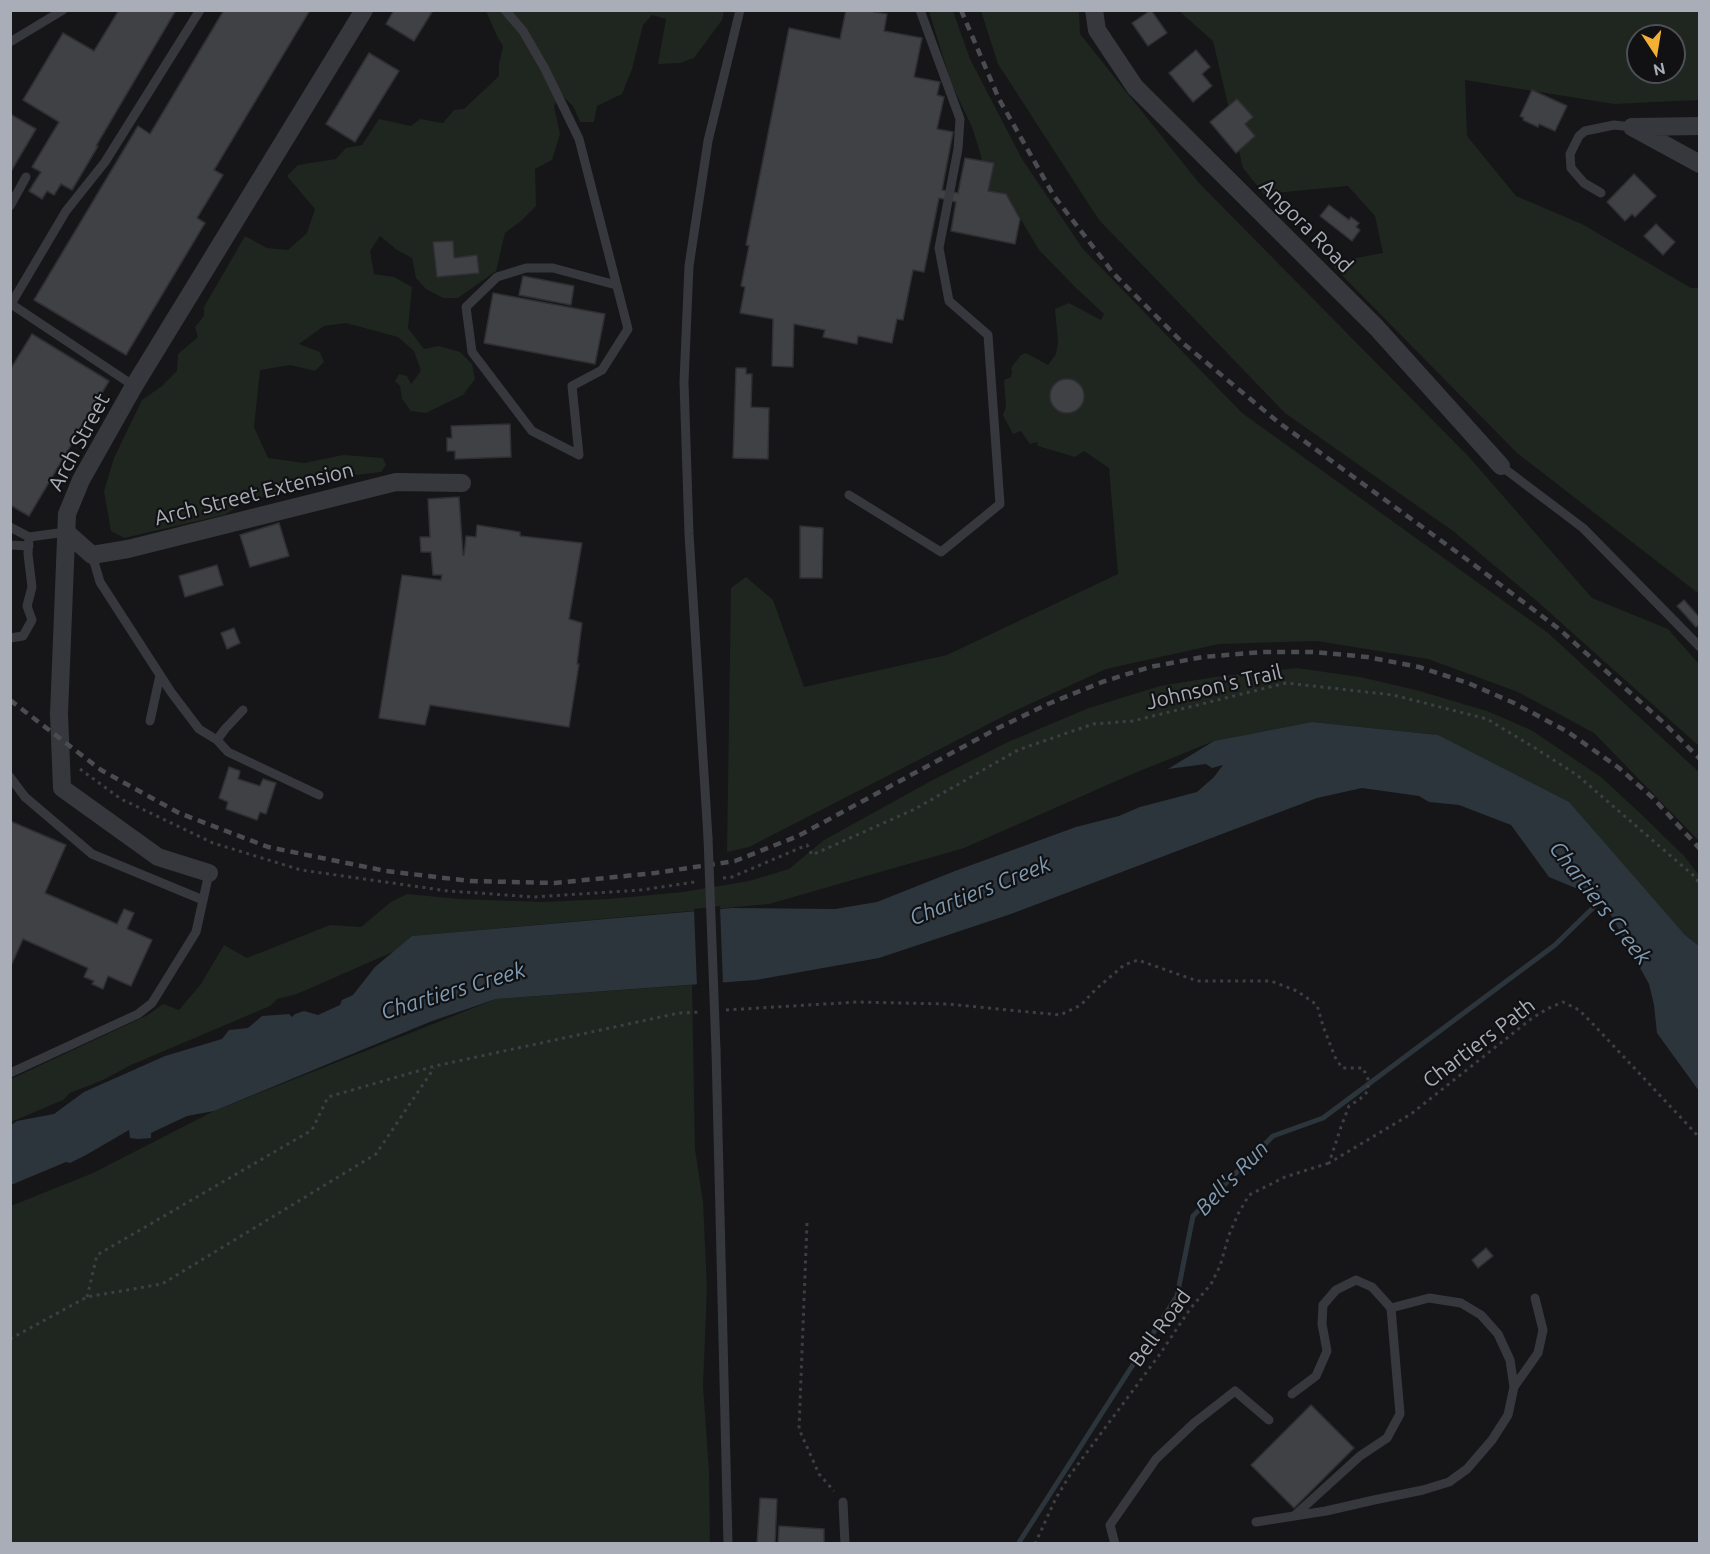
<!DOCTYPE html>
<html>
<head>
<meta charset="utf-8">
<style>
  body { margin:0 }
  #map { position:relative; width:1710px; height:1554px; overflow:hidden; background:#161618; font-family:Ubuntu,sans-serif }
  canvas { display:block }
  .frame { position:absolute; inset:0; border:12px solid #a8adb8; pointer-events:none }
  .north { position:absolute; left:1626px; top:24px; width:60px; height:60px; box-sizing:border-box; background:#111113; border:2px solid #4d4f55; border-radius:50%; rotate:168deg; font-size:16px; font-weight:700; line-height:24px; text-align:center; color:#a8adb8 }
  .north::after { content:''; display:block; margin:auto; width:21px; height:27px; background:#f2b134; clip-path:polygon(50% 0,100% 100%,50% 72%,0 100%) }
</style>
</head>
<body>
<div id="map">
<canvas width="1710" height="1554"></canvas>
<div class="frame"></div>
<div class="north">N</div>
</div>
<script>
const c = document.querySelector('canvas').getContext('2d');
c.lineJoin = 'round';
function paint(path, color) {
  c.fillStyle = color;
  c.fill(path, 'evenodd');
}
function toPath(rows) {
  const path = new Path2D();
  for (const r of rows) {
    if (r.length === 3) {
      path.moveTo(r[0] + r[2], r[1]);
      path.arc(r[0], r[1], r[2], 0, 2 * Math.PI);
      continue;
    }
    path.moveTo(r[0], r[1]);
    for (let i = 2; i < r.length; i += 2) path.lineTo(r[i], r[i + 1]);
  }
  return path;
}
function trace(path, color, width, dash) {
  c.strokeStyle = color;
  c.lineWidth = width;
  c.lineCap = dash ? 'butt' : 'round';
  c.setLineDash(dash || []);
  c.stroke(path);
}
function write(font, color, halo, rows, align = 'center') {
  c.font = font + ' Ubuntu,sans-serif';
  c.lineWidth = 4.5;
  c.setLineDash([]);
  c.textBaseline = 'middle';
  c.strokeStyle = halo;
  c.fillStyle = color;
  for (const [text, x, y, turn = 0] of rows) {
    c.save();
    c.translate(x, y);
    c.rotate((+turn || 0) * Math.PI / 180);
    c.textAlign = isNaN(turn) ? turn : align;
    if (halo) c.strokeText(text, 0, 0);
    c.fillText(text, 0, 0);
    c.restore();
  }
}
const green = toPath([
  [486,11,724,11,722,20,694,58,680,63,658,64,666,19,652,15,643,25,632,69,622,94,597,106,594,122,580,122,573,106,561,94,554,106,560,134,552,160,535,169,536,206,521,221,505,233,496,271,458,298,443,298,426,289,416,278,412,258,397,250,380,236,370,251,374,274,394,277,412,287,408,328,424,349,439,346,460,352,472,364,475,379,463,395,426,413,411,411,402,399,400,386,395,381,399,374,407,376,411,384,421,371,414,351,398,337,346,323,324,326,299,344,320,352,324,362,315,371,290,365,260,370,254,427,268,458,304,463,343,455,383,458,386,465,381,472,355,475,314,475,268,495,243,504,224,515,124,538,111,531,104,491,114,458,142,400,162,386,177,371,178,354,198,337,195,327,204,316,204,307,245,236,267,248,288,250,307,233,315,209,287,176,298,165,336,159,346,148,362,145,379,119,411,126,420,119,443,123,454,110,464,109,499,76,499,64,503,46,498,38],
  [929,11,953,11,970,59,1022,159,1083,249,1242,413,1548,633,1699,772,1699,841,1594,733,1518,692,1428,659,1317,641,1219,644,1106,669,1010,713,749,847,727,852,731,588,746,577,773,600,804,687,947,655,1118,574,1109,468,1084,451,1075,457,1038,446,1037,442,1030,444,1021,431,1013,434,1003,415,1006,407,1004,380,1011,377,1012,372,1011,368,1021,355,1026,353,1048,365,1056,354,1058,342,1055,309,1069,303,1101,320,1104,314,1075,287,1039,250,1006,194,988,191,980,152,972,127,951,83],
  [981,11,1079,11,1080,34,1199,183,1469,457,1592,598,1668,629,1699,664,1699,746,1538,602,1453,531,1285,413,1099,220,998,64],
  [1179,11,1699,11,1699,100,1614,104,1465,80,1467,136,1516,196,1582,224,1691,288,1699,288,1699,593,1694,590,1517,453,1330,263,1383,253,1375,216,1348,186,1264,194,1243,168,1213,41],
  [1638,36,1674,36,1674,72,1638,72],
  [1297,668,1360,677,1416,690,1487,711,1531,730,1601,777,1641,814,1684,856,1699,875,1699,946,1438,735,1312,722,1214,741,1130,775,964,848,769,904,412,936,395,951,297,994,277,999,270,1006,131,1065,105,1079,70,1093,63,1100,11,1122,11,1079,148,1015,163,1004,179,1010,201,984,224,945,247,958,330,925,361,927,391,902,407,894,460,899,542,902,609,899,683,892,749,881,789,869,824,840,931,781,1008,742,1089,708,1160,686,1215,677],
  [692,985,695,1149,703,1202,707,1288,703,1386,709,1471,710,1543,11,1544,11,1206,93,1173,214,1111,496,999]
]);
const water = toPath([
  [1312,722,1438,735,1569,802,1684,934,1699,946,1699,1091,1657,1033,1654,1005,1649,984,1602,899,1549,877,1511,825,1459,805,1429,802,1419,796,1362,788,1317,798,1011,914,879,958,756,980,496,999,432,1021,214,1111,187,1116,151,1133,151,1138,138,1139,130,1138,129,1130,86,1155,70,1163,66,1162,11,1185,11,1125,17,1121,54,1114,84,1092,165,1056,222,1039,229,1030,248,1028,262,1016,289,1014,292,1017,295,1014,304,1011,318,1015,340,1005,342,1000,353,995,375,967,412,936,732,908,835,909,877,902,955,871,1076,827,1119,816,1140,807,1197,792,1214,777,1223,765,1212,768,1206,764,1168,769,1214,741]
]);
const pier = toPath([
  [720,906,723,985,697,987,694,909]
]);
const stream = toPath([
  [1018,1544,1177,1296,1193,1216,1273,1136,1323,1118,1555,945,1602,899]
]);
const building = toPath([
  [119,10,176,10,96,146,98,146,72,190,61,184,54,195,47,191,42,199,29,191,41,172,32,167,59,122,23,100,63,33,94,51,119,10],
  [224,10,310,10,214,170,223,175,197,218,205,223,126,355,34,300,138,126,150,134,224,10],
  [394,10,429,10,432,12,414,41,386,24,394,10],
  [846,10,875,10,874,12,887,14,884,31,922,38,914,77,940,82,937,95,944,97,937,129,953,132,942,190,958,193,965,158,994,163,988,191,1006,194,1020,219,1015,244,951,231,956,202,939,198,924,272,913,270,903,320,897,319,892,343,858,336,857,344,823,337,825,330,794,324,793,367,772,366,773,319,740,313,745,287,741,286,749,246,746,245,789,28,840,39,846,10],
  [1151,10,1167,33,1148,46,1132,23,1151,10],
  [1196,50,1210,67,1202,74,1212,86,1193,102,1169,73,1196,50],
  [369,53,399,71,355,142,326,124,369,53],
  [1532,90,1567,106,1555,131,1539,124,1538,127,1523,120,1524,118,1520,116,1532,90],
  [1237,99,1253,117,1245,124,1255,136,1236,153,1210,122,1237,99],
  [10,114,36,129,10,173,10,114],
  [1634,174,1656,196,1635,217,1632,214,1625,221,1607,202,1634,174],
  [1329,205,1349,220,1351,217,1359,223,1356,227,1360,230,1352,241,1320,216,1329,205],
  [1656,224,1675,242,1663,255,1644,236,1656,224],
  [453,241,454,258,477,255,479,273,437,277,433,242,453,241],
  [523,276,574,286,571,305,519,295,523,276],
  [493,293,605,314,595,364,484,343,493,293],
  [32,334,109,381,29,516,10,505,10,370,32,334],
  [736,368,746,368,746,374,752,374,751,407,769,408,768,459,733,458,736,368],
  [1067,396,17],
  [510,424,511,457,455,459,455,451,447,451,447,438,452,438,451,426,510,424],
  [459,497,463,555,464,555,466,536,476,537,477,525,520,532,520,536,582,543,569,619,582,623,577,664,579,664,569,727,430,705,425,725,379,718,402,575,441,580,442,575,433,575,431,552,421,552,420,537,430,537,428,499,459,497],
  [279,523,289,556,250,567,240,535,279,523],
  [800,526,823,528,822,578,800,578,800,526],
  [217,565,223,585,185,597,179,576,217,565],
  [1684,600,1700,618,1700,624,1696,627,1677,606,1684,600],
  [234,628,240,643,227,649,221,633,234,628],
  [229,767,240,771,238,779,260,786,263,779,276,783,266,814,260,812,257,820,226,809,228,802,219,798,229,767],
  [10,821,66,845,45,893,117,924,124,909,134,913,127,929,152,940,131,986,108,976,103,989,92,984,94,981,84,977,88,968,23,939,10,968,10,821],
  [1486,1248,1493,1256,1478,1268,1472,1260,1486,1248],
  [1311,1405,1354,1448,1294,1508,1251,1465,1311,1405],
  [760,1498,777,1499,775,1544,757,1544,760,1498],
  [779,1526,824,1529,824,1544,778,1544,779,1526]
]);
const path = toPath([
  [80,769,121,799,213,843,301,870,448,891,535,897,641,890,695,882],
  [723,878,732,877,807,845,812,855,915,809,1018,750,1093,724,1133,721,1286,683,1393,695,1487,719,1535,748,1577,775,1694,876,1700,884],
  [726,1010,858,1002,947,1004,1060,1015,1081,1005,1095,990,1124,965,1138,960,1197,981,1271,981,1297,991,1317,1005,1323,1026,1335,1057,1342,1068,1363,1068,1368,1079,1368,1091,1360,1099,1349,1106,1341,1127,1329,1163,1411,1114,1531,1019,1547,1009,1563,1002,1579,1010,1592,1023,1700,1138],
  [807,1223,799,1429,819,1474,834,1491],
  [87,1297,97,1255,312,1130,328,1097,435,1066,679,1013,701,1012],
  [10,1339,87,1297,162,1284,376,1154,434,1068],
  [1035,1544,1056,1498,1070,1475,1160,1354,1190,1309,1211,1284,1220,1266,1229,1235,1238,1214,1249,1195,1285,1177,1329,1163]
]);
const lane = toPath([
  [505,10,523,31,545,69,579,139,628,329,602,370,572,386,579,455],
  [10,42,63,10],
  [1601,193,1584,183,1571,168,1570,154,1579,136,1585,131,1614,125,1632,127],
  [10,206,26,177],
  [134,386,11,304,66,211,105,162,200,10],
  [579,455,532,431,472,352,466,307,497,277,526,268,553,268,616,285],
  [1501,466,1583,528,1700,647],
  [849,495,941,552,1000,504,988,335,949,301,939,248,958,149,960,119,920,10],
  [10,527,29,537],
  [10,545,29,546],
  [92,555,100,582,171,692,199,729,217,740,228,752,319,795],
  [10,638,23,636,32,620,27,606,32,587,28,554,29,537,66,532],
  [150,721,160,675],
  [217,740,225,729,243,710],
  [10,777,25,797,92,854,203,900],
  [708,838,689,534,684,382,689,266,708,141,740,10],
  [716,1050,728,1544],
  [10,1073,138,1014,152,1003,196,932,209,873],
  [1391,1308,1429,1298,1461,1303,1481,1315,1498,1334,1510,1360,1514,1387],
  [1292,1394,1316,1376,1327,1351,1322,1324,1323,1305,1336,1290,1356,1280,1372,1287,1391,1308,1400,1414,1387,1438,1360,1456,1294,1516],
  [843,1502,845,1544],
  [1256,1522,1326,1511,1374,1500,1423,1490,1449,1482,1467,1469,1492,1440,1508,1415,1514,1387,1538,1353,1543,1330,1535,1298],
  [1115,1544,1110,1525,1156,1459,1194,1423,1235,1391,1269,1420]
]);
const street = toPath([
  [1094,10,1097,30,1135,87,1376,327,1501,466],
  [1632,127,1700,164],
  [1634,127,1700,126],
  [66,532,92,555,128,549,396,482,462,483],
  [209,873,158,857,62,788,59,714,67,514,81,480,134,386,364,10]
]);
const rail = toPath([
  [961,10,999,99,1054,196,1114,274,1184,344,1278,422,1469,561,1559,629,1664,723,1700,759],
  [10,700,101,770,179,813,268,847,386,871,470,881,555,883,655,873,735,861,798,836,998,728,1048,704,1102,682,1150,667,1203,657,1262,652,1314,652,1367,657,1419,667,1468,683,1514,703,1568,732,1619,768,1653,798,1700,849]
]);
const laneBridge = toPath([
  [708,838,716,1050]
]);
const streetNames = [
  ["Angora Road",1306,226,45],
  ["Arch Street",79,442,-62],
  ["Arch Street Extension",254,494,-14],
  ["Johnson's Trail",1214,687,-13],
  ["Chartiers Path",1479,1043,-37],
  ["Bell Road",1160,1328,-54]
];
const waterNames = [
  ["Chartiers Creek",980,891,-22],
  ["Chartiers Creek",1600,903,52],
  ["Chartiers Creek",453,991,-17],
  ["Bell's Run",1232,1178,-46]
];
paint(green, '#1e261f');
paint(water, '#2c353c');
paint(pier, '#161618');
trace(stream, '#2c353c', 5);
paint(building, '#404145');
trace(building, '#303034', 1.5);
trace(path, '#3d3f44', 3, [3, 4.5]);
trace(lane, '#37383d', 9);
trace(street, '#37383d', 18);
trace(rail, '#4a4c52', 4.5, [8, 6]);
trace(laneBridge, '#37383d', 9);
write('21px', '#a8adb8', '#111113', streetNames);
write('italic 22px', '#7f9bb3', '#111113', waterNames);
</script>
</body>
</html>
